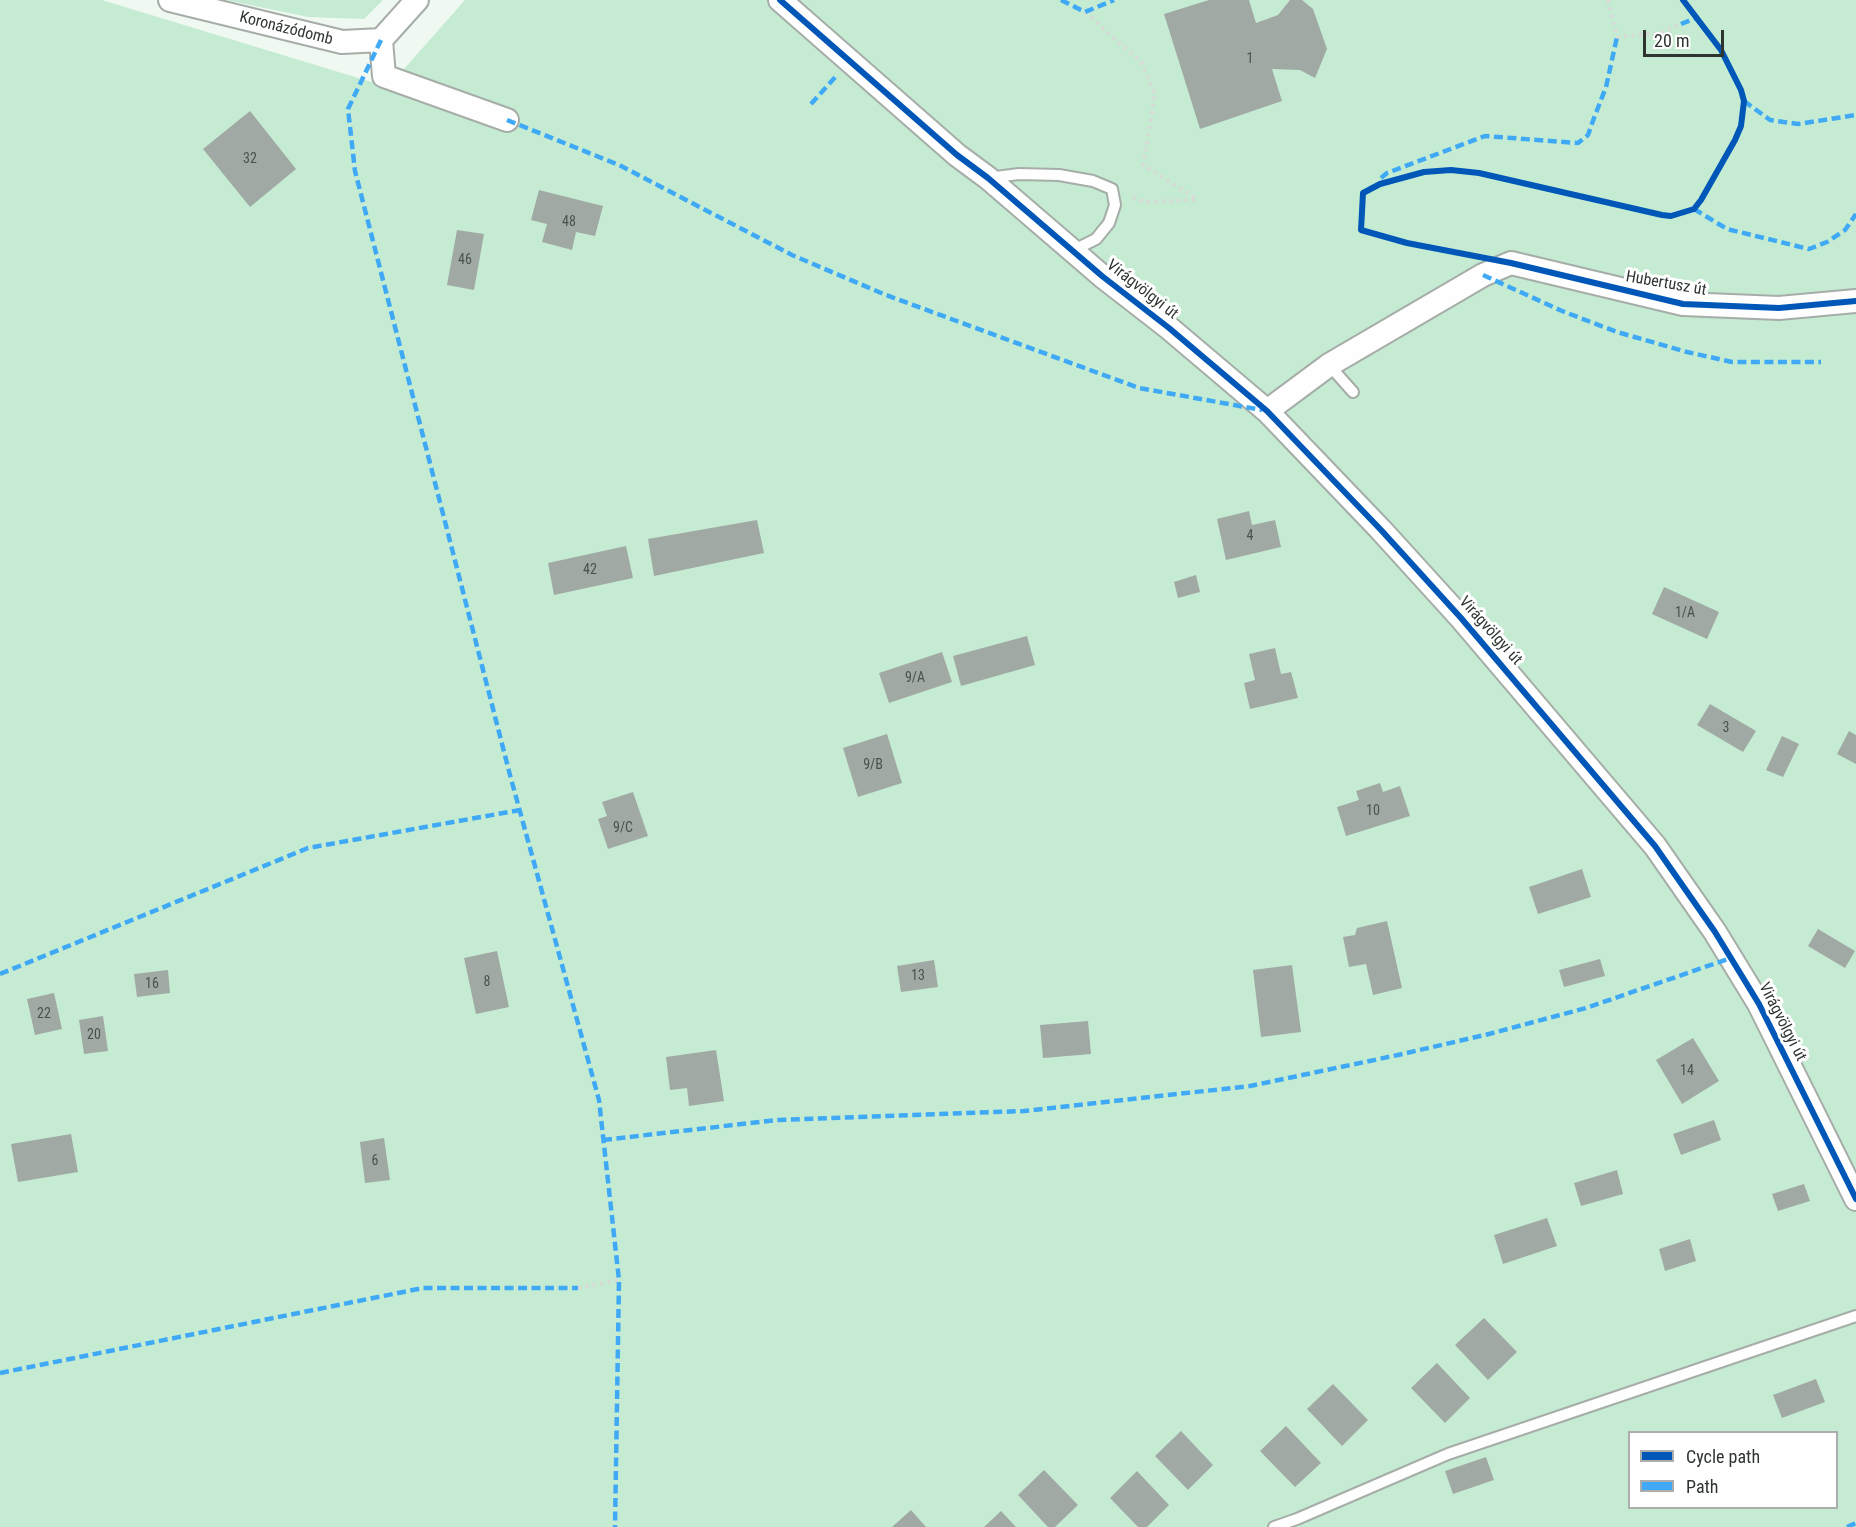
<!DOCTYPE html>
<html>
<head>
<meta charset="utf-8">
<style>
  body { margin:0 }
  #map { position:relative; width:1856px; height:1527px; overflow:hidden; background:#eff9f2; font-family:"Roboto Condensed",sans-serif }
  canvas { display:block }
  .legend { position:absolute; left:1628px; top:1431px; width:210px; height:78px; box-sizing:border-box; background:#fff; border:2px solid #abaeac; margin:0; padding:8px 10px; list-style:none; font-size:18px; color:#2e3530 }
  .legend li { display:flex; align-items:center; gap:12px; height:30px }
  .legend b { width:30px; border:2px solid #abaeac }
  .scale { position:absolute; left:1643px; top:30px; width:81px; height:27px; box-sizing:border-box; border:3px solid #2e3530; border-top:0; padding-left:8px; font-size:18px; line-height:21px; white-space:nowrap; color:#2e3530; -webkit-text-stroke:4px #fff; paint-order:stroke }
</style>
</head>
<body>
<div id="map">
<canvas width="1856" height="1527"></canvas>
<ul class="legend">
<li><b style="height:8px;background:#0057b8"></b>Cycle path</li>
<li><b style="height:8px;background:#3fa9f5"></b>Path</li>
</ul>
<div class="scale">20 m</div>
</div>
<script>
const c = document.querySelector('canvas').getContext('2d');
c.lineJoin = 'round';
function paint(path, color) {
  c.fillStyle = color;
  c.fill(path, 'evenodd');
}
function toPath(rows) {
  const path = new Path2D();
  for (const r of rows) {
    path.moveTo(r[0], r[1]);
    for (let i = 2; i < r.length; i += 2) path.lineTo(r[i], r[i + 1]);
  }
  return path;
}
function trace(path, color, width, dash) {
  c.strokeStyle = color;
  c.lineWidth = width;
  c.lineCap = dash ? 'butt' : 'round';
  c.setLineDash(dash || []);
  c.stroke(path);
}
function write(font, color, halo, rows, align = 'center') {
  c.font = font + ' "Roboto Condensed",sans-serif';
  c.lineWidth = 6;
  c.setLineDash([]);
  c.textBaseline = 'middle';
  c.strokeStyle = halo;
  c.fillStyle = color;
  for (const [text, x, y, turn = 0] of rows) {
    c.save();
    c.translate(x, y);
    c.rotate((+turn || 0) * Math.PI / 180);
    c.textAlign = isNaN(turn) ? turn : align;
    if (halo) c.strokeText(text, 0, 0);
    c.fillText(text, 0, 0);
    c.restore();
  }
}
const green = toPath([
  [0,0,102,0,388,87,465,0,1856,0,1856,1527,0,1527],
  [1630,1432,1836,1432,1836,1508,1630,1508],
  [226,0,383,0,364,19,308,17]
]);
const building = toPath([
  [1209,0,1249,0,1256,23,1278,15,1290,0,1302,0,1313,9,1327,49,1315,78,1300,70,1272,69,1282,101,1200,129,1164,14],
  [250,111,296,169,250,207,203,149],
  [539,190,603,206,595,236,576,232,572,250,542,242,547,224,531,220],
  [457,230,484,234,474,290,447,285],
  [1249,511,1252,525,1275,520,1281,547,1226,560,1217,519],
  [757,520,764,553,654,576,648,539],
  [626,546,633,578,554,595,548,563],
  [1196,575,1200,592,1178,598,1174,582],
  [1664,587,1719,612,1707,639,1652,614],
  [1027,636,1035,665,961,686,953,656],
  [1275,648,1281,674,1291,672,1298,698,1250,709,1244,683,1255,680,1249,654],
  [942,652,952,682,889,703,879,673],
  [1710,704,1756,731,1743,752,1697,725],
  [1849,731,1856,735,1856,764,1837,754],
  [887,734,902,783,858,797,843,748],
  [1782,736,1799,744,1783,777,1766,770],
  [1380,783,1383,792,1400,786,1410,816,1346,836,1337,807,1359,800,1356,791],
  [633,792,648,836,608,849,598,819,607,816,602,802],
  [1582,869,1591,897,1538,914,1529,887],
  [1387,921,1402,988,1373,995,1366,964,1349,967,1343,937,1355,935,1357,928],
  [1818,929,1855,951,1845,968,1808,946],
  [497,951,509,1007,476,1014,464,958],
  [1600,959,1605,976,1564,987,1559,970],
  [934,960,938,987,901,992,897,966],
  [1292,965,1301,1032,1261,1037,1253,970],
  [168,970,170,993,137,997,134,974],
  [54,993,62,1029,35,1035,27,999],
  [103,1016,108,1051,84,1054,79,1020],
  [1088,1021,1091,1054,1043,1058,1040,1025],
  [1693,1038,1719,1081,1682,1104,1656,1060],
  [716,1050,724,1101,689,1106,687,1088,670,1090,666,1057],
  [1714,1120,1721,1140,1681,1155,1673,1134],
  [71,1134,78,1172,18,1182,11,1144],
  [384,1138,390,1180,365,1183,360,1142],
  [1617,1170,1623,1194,1581,1206,1574,1183],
  [1804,1184,1810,1201,1778,1211,1772,1194],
  [1547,1218,1557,1246,1503,1264,1494,1235],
  [1690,1239,1696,1261,1665,1271,1659,1249],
  [1484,1318,1517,1352,1488,1380,1455,1345],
  [1437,1363,1470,1398,1445,1423,1411,1388],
  [1816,1379,1825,1402,1782,1418,1773,1395],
  [1333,1384,1368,1420,1342,1446,1307,1409],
  [1286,1426,1321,1463,1295,1487,1260,1451],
  [1181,1431,1213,1465,1188,1490,1155,1456],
  [1486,1457,1494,1480,1453,1494,1445,1471],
  [1044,1470,1078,1505,1055,1527,1048,1527,1018,1495],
  [1137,1471,1169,1505,1147,1527,1138,1527,1110,1498],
  [911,1510,926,1527,892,1527],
  [1001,1511,1016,1527,984,1527]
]);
const path = toPath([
  [1608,0,1617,37,1661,33,1681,24],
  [1085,12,1141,62,1155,94,1143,165,1197,199],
  [1133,197,1145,202,1196,200],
  [578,1288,619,1280]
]);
const lane = toPath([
  [988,178,1019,174,1059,175,1093,181,1112,189,1115,205,1109,223,1096,239,1072,251],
  [1329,365,1353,392],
  [1274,1527,1297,1519,1448,1454,1856,1316]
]);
const street = toPath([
  [170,0,342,42,381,40,384,76,507,120],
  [780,0,957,155,988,178,1102,276,1169,328,1267,411,1381,530,1461,618,1655,846,1715,932,1759,1004,1856,1199],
  [381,40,417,0],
  [1267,411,1329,365,1483,275,1511,263,1683,304,1779,308,1856,301]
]);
const quiet = toPath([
  [1061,0,1085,12,1114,0],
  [1681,24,1696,18],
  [381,40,348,109,355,171,510,775,599,1100,619,1280,615,1527],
  [1744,101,1770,120,1798,124,1856,115],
  [811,104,838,74],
  [507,120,619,165,792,255,886,295,1139,388,1262,410],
  [1381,178,1387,173,1485,136,1578,143,1588,135,1594,118,1606,87,1617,37],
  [1694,209,1727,229,1809,249,1827,242,1845,230,1856,214],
  [1483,275,1562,311,1617,332,1687,352,1732,362,1821,362],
  [0,974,308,848,520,810],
  [603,1140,777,1120,1024,1111,1250,1086,1398,1055,1489,1034,1586,1008,1731,958],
  [0,1373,423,1288,578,1288],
  [1847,1527,1856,1523]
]);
const cycleway = toPath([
  [780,0,957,155,988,178,1102,276,1169,328,1267,411,1381,530,1461,618,1655,846,1715,932,1759,1004,1856,1199],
  [1683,0,1721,50,1741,90,1744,101,1741,126,1735,140,1701,200,1694,209,1671,216,1662,215,1479,173,1451,170,1424,172,1380,184,1363,193,1361,230,1407,243,1511,263,1683,304,1779,308,1856,301]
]);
const numberNames = [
  ["1",1250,59],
  ["32",250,159],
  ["48",569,222],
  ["46",465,260],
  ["4",1250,536],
  ["42",590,570],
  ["1/A",1685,613],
  ["9/A",915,678],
  ["3",1726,728],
  ["9/B",873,765],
  ["10",1373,811],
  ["9/C",623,828],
  ["13",918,976],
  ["8",487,982],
  ["16",152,984],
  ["22",44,1014],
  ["20",94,1035],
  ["14",1687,1071],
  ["6",375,1161]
];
const streetNames = [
  ["Koronázódomb",286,29,14],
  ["Hubertusz út",1666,284,10],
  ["Virágvölgyi út",1142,290,38],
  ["Virágvölgyi út",1490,631,48],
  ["Virágvölgyi út",1782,1022,63]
];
paint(green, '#c5ecd3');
paint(building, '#a1a9a4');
trace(lane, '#a6ada8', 14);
trace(street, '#a6ada8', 26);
trace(path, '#d8dad8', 4, [3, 4.5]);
trace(lane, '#fdfefd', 10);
trace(street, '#fdfefd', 22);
trace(quiet, '#3fa9f5', 4.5, [9, 4.5]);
trace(cycleway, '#0057b8', 6);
write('14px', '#4b524d', null, numberNames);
write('16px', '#2e3530', '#fff', streetNames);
</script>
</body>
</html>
